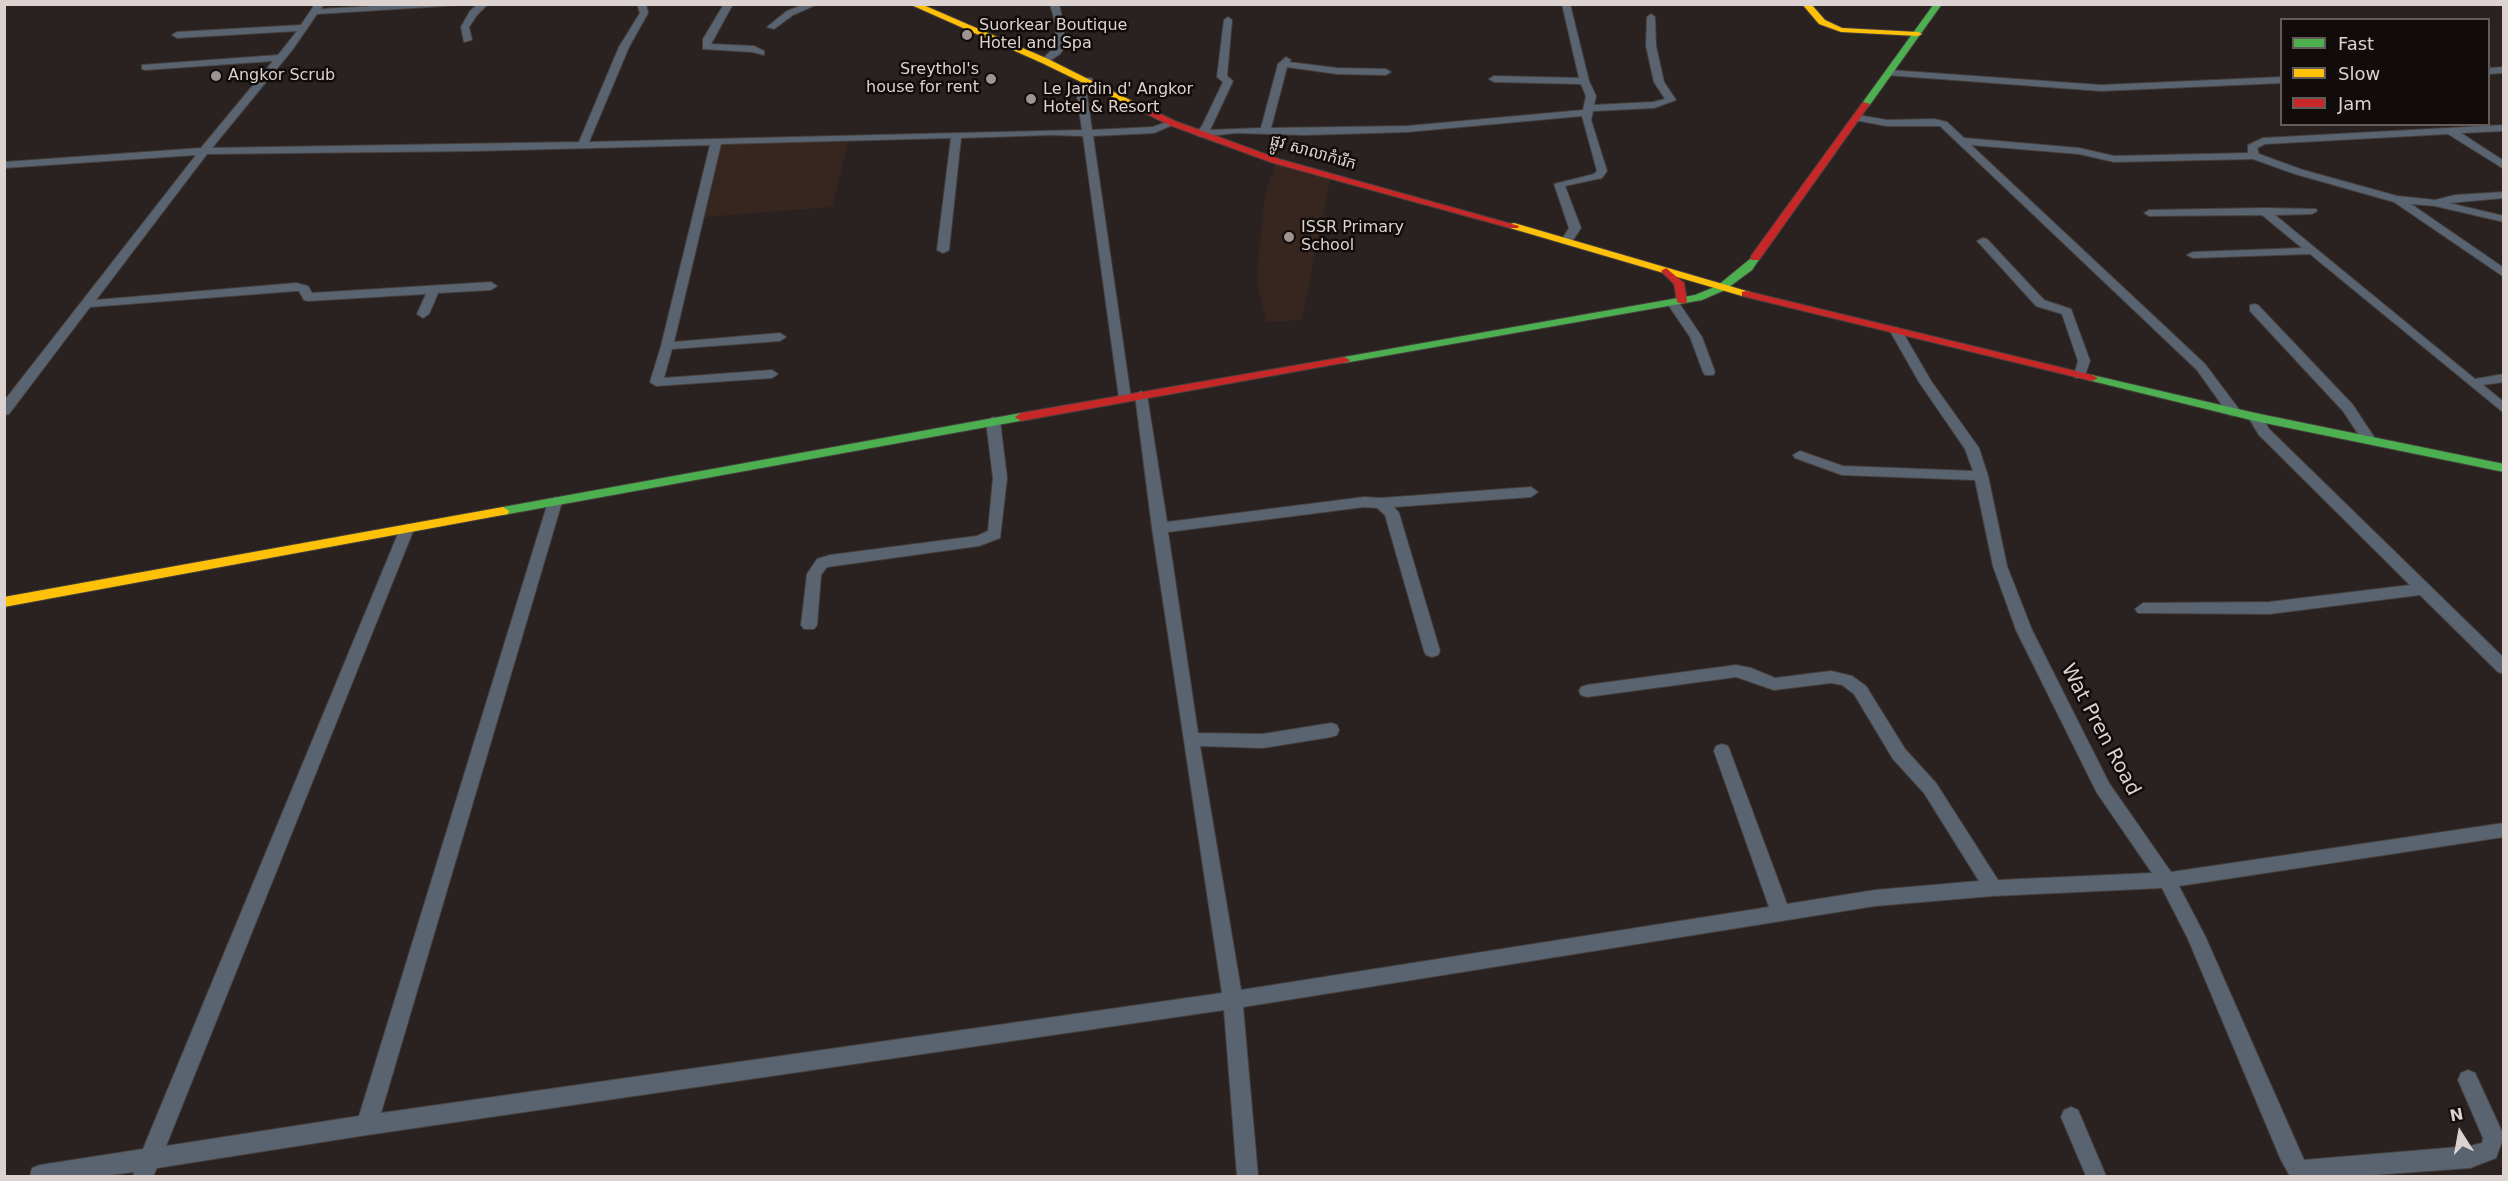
<!DOCTYPE html>
<html>
<head>
<meta charset="utf-8">
<style>
  body { margin:0 }
  #map { position:relative; width:2508px; height:1181px; overflow:hidden; background:#292220; font-family:"DejaVu Sans",sans-serif }
  canvas { display:block }
  .frame { position:absolute; inset:0; border:6px solid #dcd3d0; pointer-events:none }
  .legend { position:absolute; left:2280px; top:18px; width:210px; height:108px; box-sizing:border-box; background:#110b09; border:2px solid #625b59; margin:0; padding:8px 10px; list-style:none; font-size:18px; color:#dcd3d0 }
  .legend li { display:flex; align-items:center; gap:12px; height:30px }
  .legend b { width:30px; border:2px solid #625b59 }
  .north { position:absolute; left:2430px; top:1103px; width:60px; height:60px; -webkit-text-stroke:4px #110b09; paint-order:stroke; rotate:349deg; font-size:16px; font-weight:700; line-height:24px; text-align:center; color:#dcd3d0 }
  .north::after { content:''; display:block; margin:auto; width:21px; height:27px; background:#dcd3d0; clip-path:polygon(50% 0,100% 100%,50% 72%,0 100%) }
</style>
</head>
<body>
<div id="map">
<canvas width="2508" height="1181"></canvas>
<div class="frame"></div>
<ul class="legend">
<li><b style="height:8px;background:#4caf50"></b>Fast</li>
<li><b style="height:8px;background:#ffc107"></b>Slow</li>
<li><b style="height:8px;background:#c62828"></b>Jam</li>
</ul>
<div class="north">N</div>
</div>
<script>
const c = document.querySelector('canvas').getContext('2d');
c.lineJoin = 'round';
function paint(path, color) {
  c.fillStyle = color;
  c.fill(path, 'evenodd');
}
function toPath(rows) {
  const path = new Path2D();
  for (const r of rows) {
    path.moveTo(r[0], r[1]);
    for (let i = 2; i < r.length; i += 2) path.lineTo(r[i], r[i + 1]);
  }
  return path;
}
function trace(path, color, width, dash) {
  c.strokeStyle = color;
  c.lineWidth = width;
  c.lineCap = dash ? 'butt' : 'round';
  c.setLineDash(dash || []);
  c.stroke(path);
}
function write(font, color, halo, rows, align = 'center') {
  c.font = font + ' "DejaVu Sans","Noto Sans Khmer",sans-serif';
  c.lineWidth = 5;
  c.setLineDash([]);
  c.textBaseline = 'middle';
  c.strokeStyle = halo;
  c.fillStyle = color;
  for (const [text, x, y, turn = 0] of rows) {
    c.save();
    c.translate(x, y);
    c.rotate((+turn || 0) * Math.PI / 180);
    c.textAlign = isNaN(turn) ? turn : align;
    if (halo) c.strokeText(text, 0, 0);
    c.fillText(text, 0, 0);
    c.restore();
  }
}
const built = toPath([
  [849,139,832,207,704,217,722,143],
  [1276,161,1331,176,1302,320,1267,322,1256,281,1265,194]
]);
const street = toPath([
  [315,4,324,4,321,9,410,4,476,4,317,14,293,49,212,148,579,142,619,47,640,13,637,4,646,4,648,13,629,47,589,142,1082,130,1076,89,1085,78,1091,78,1093,80,1086,89,1092,130,1153,127,1172,120,1177,123,1154,133,1093,136,1131,398,1125,402,1119,398,1083,136,1051,135,961,138,949,250,943,253,937,250,951,138,721,144,674,342,780,333,786,337,780,341,672,349,664,378,772,370,778,374,772,378,656,386,650,382,661,346,710,145,475,151,207,154,96,300,296,283,308,286,312,293,491,282,497,286,491,290,438,293,429,314,423,318,417,314,426,294,308,301,304,300,299,291,296,291,90,307,9,414,4,415,4,401,196,155,4,168,4,162,201,148,273,61,145,70,142,69,142,65,278,55,297,31,177,38,172,35,177,32,301,25,315,4],
  [478,4,488,4,477,15,469,27,472,40,464,42,461,27,470,11,478,4],
  [724,4,733,4,711,44,754,46,764,51,764,55,752,52,703,49,703,39,724,4],
  [805,4,818,4,793,15,774,29,767,27,787,11,805,4],
  [1050,4,1059,4,1064,26,1064,48,1060,54,1045,64,1040,61,1054,48,1056,26,1050,4],
  [1562,4,1570,4,1589,81,1596,96,1594,105,1653,102,1665,99,1654,82,1646,46,1647,17,1651,14,1655,17,1656,46,1664,82,1676,100,1654,108,1593,111,1591,120,1607,171,1602,178,1565,186,1581,228,1571,243,1567,244,1561,241,1569,228,1554,184,1594,174,1597,171,1582,116,1407,132,1304,135,1236,133,1200,137,1195,134,1202,126,1223,82,1217,77,1224,20,1228,17,1232,20,1227,76,1233,81,1210,130,1261,128,1278,64,1286,57,1291,60,1289,62,1337,68,1386,69,1391,72,1386,75,1337,74,1287,67,1271,128,1407,126,1583,110,1586,96,1581,84,1494,82,1489,79,1494,76,1579,78,1562,4],
  [2504,67,2504,73,2488,74,2488,68,2504,67],
  [1889,70,2101,85,2282,77,2282,83,2101,91,1886,75,1886,71,1889,70],
  [1858,115,1887,120,1934,119,1947,122,1964,138,2079,148,2114,156,2248,153,2248,145,2263,138,2504,125,2504,131,2461,133,2504,161,2504,169,2448,134,2265,144,2257,148,2259,154,2303,170,2397,196,2435,200,2455,195,2504,192,2504,198,2449,203,2504,216,2504,222,2435,206,2411,204,2504,268,2504,277,2394,202,2295,174,2253,159,2114,162,2079,154,1971,145,2205,364,2241,412,2234,416,2229,415,2197,370,1940,126,1887,126,1854,120,1853,118,1858,115],
  [2264,208,2316,209,2317,211,2312,214,2275,215,2475,379,2504,374,2504,382,2483,385,2504,402,2504,413,2310,254,2193,258,2187,255,2193,252,2302,248,2262,215,2149,216,2144,213,2149,210,2264,208],
  [1983,238,1987,239,2044,300,2071,309,2090,361,2084,378,2076,378,2074,375,2078,361,2062,314,2036,306,1979,243,1977,241,1983,238],
  [1673,299,1677,300,1702,337,1715,372,1713,375,1705,375,1703,372,1690,337,1667,303,1673,299],
  [2254,304,2258,305,2353,405,2376,440,2374,443,2364,443,2343,411,2250,311,2250,305,2254,304],
  [1896,327,1902,331,1931,381,1979,448,1988,476,2007,566,2032,630,2109,783,2171,872,2504,823,2504,837,2179,886,2205,936,2304,1160,2470,1146,2482,1143,2483,1138,2458,1080,2461,1073,2468,1070,2475,1073,2504,1136,2496,1158,2470,1168,2360,1176,2290,1176,2281,1160,2188,939,2162,888,1993,896,1875,906,1243,1007,1258,1176,1237,1176,1224,1010,367,1135,157,1168,153,1176,133,1176,134,1172,104,1176,30,1176,32,1168,40,1165,143,1149,400,529,407,524,414,529,166,1146,359,1116,548,502,555,497,562,502,381,1113,1222,993,1152,528,1135,395,1141,391,1147,395,1167,522,1364,497,1381,498,1531,487,1538,492,1531,497,1394,507,1399,513,1440,651,1438,655,1432,657,1426,655,1424,651,1385,515,1377,508,1364,507,1168,532,1198,733,1263,734,1331,723,1337,725,1339,730,1337,735,1331,737,1263,748,1200,746,1241,990,1769,907,1714,751,1716,746,1722,744,1728,746,1730,751,1787,904,1875,890,1979,881,1924,793,1893,759,1854,694,1842,685,1831,683,1774,690,1736,677,1587,697,1581,695,1579,691,1581,687,1587,685,1736,665,1751,668,1775,678,1831,671,1852,676,1866,686,1905,749,1936,783,1998,880,2152,873,2097,793,2016,630,1993,566,1975,480,1842,475,1795,458,1793,455,1800,451,1843,466,1973,471,1965,449,1919,382,1890,331,1896,327],
  [2255,413,2260,414,2269,429,2504,658,2504,674,2498,672,2420,595,2269,614,2138,613,2135,609,2143,603,2269,602,2410,585,2259,435,2248,417,2255,413],
  [993,417,1000,421,1007,478,1000,538,979,546,827,567,821,575,817,625,814,629,804,629,801,625,807,574,817,559,830,555,977,536,988,531,993,478,986,421,993,417],
  [2071,1107,2078,1110,2106,1176,2086,1176,2061,1117,2064,1110,2071,1107]
]);
const fast = toPath([
  [1934,4,1942,4,1869,106,1863,106,1863,102,1934,4],
  [1755,255,1760,258,1752,270,1725,290,1702,300,1344,363,1338,360,1344,357,1695,295,1717,286,1755,255],
  [2092,375,2255,413,2504,464,2504,472,2255,421,2088,380,2088,376,2092,375],
  [1021,413,1025,414,1027,417,1025,420,503,515,497,511,503,507,1021,413]
]);
const slow = toPath([
  [909,4,921,4,1048,59,1152,111,1145,113,1042,63,909,4],
  [1802,4,1811,4,1825,20,1842,28,1918,32,1922,34,1918,36,1841,32,1819,24,1802,4],
  [1514,223,1750,292,1751,294,1750,296,1742,296,1510,228,1510,224,1514,223],
  [503,507,509,511,508,514,4,607,4,597,503,507]
]);
const jam = toPath([
  [1863,102,1870,104,1759,260,1751,260,1751,256,1863,102],
  [1148,108,1175,121,1279,159,1519,226,1518,228,1510,228,1273,163,1169,125,1145,113,1144,111,1148,108],
  [1666,268,1684,283,1687,301,1686,303,1678,303,1677,301,1674,284,1661,271,1666,268],
  [1746,291,2092,375,2098,378,2092,381,1742,296,1742,292,1746,291],
  [1344,357,1350,360,1348,362,1021,421,1015,417,1021,413,1344,357]
]);
const markers = [
  [967,35,6,"#9d9592"],
  [216,76,6,"#9d9592"],
  [991,79,6,"#9d9592"],
  [1031,99,6,"#9d9592"],
  [1289,237,6,"#9d9592"]
];
const farPoinames = [
  ["Suorkear Boutique",979,26],
  ["Hotel and Spa",979,44],
  ["Sreythol's",979,70,"right"],
  ["house for rent",979,88,"right"],
  ["Angkor Scrub",228,76],
  ["Le Jardin d' Angkor",1043,90],
  ["Hotel & Resort",1043,108],
  ["ISSR Primary",1301,228],
  ["School",1301,246]
];
const farStreetnames = [
  ["ផ្លូវ សាលាកំរើក",1313,153,16]
];
const streetNames = [
  ["Wat Pren Road",2100,730,62]
];
paint(built, '#372520');
trace(street, '#453f3d', 2);
trace(fast, '#453f3d', 2);
trace(slow, '#453f3d', 2);
trace(jam, '#453f3d', 2);
paint(street, '#596470');
paint(fast, '#4caf50');
paint(slow, '#ffc107');
paint(jam, '#c62828');
for (const [x, y, r, color] of markers) {
  const dot = new Path2D();
  dot.arc(x, y, r, 0, 2 * Math.PI);
  c.fillStyle = color;
  c.fill(dot);
  trace(dot, '#110b09', 2);
}
write('16px', '#dcd3d0', '#110b09', farPoinames, 'left');
write('16px', '#dcd3d0', '#110b09', farStreetnames);
write('20px', '#dcd3d0', '#110b09', streetNames);
</script>
</body>
</html>
